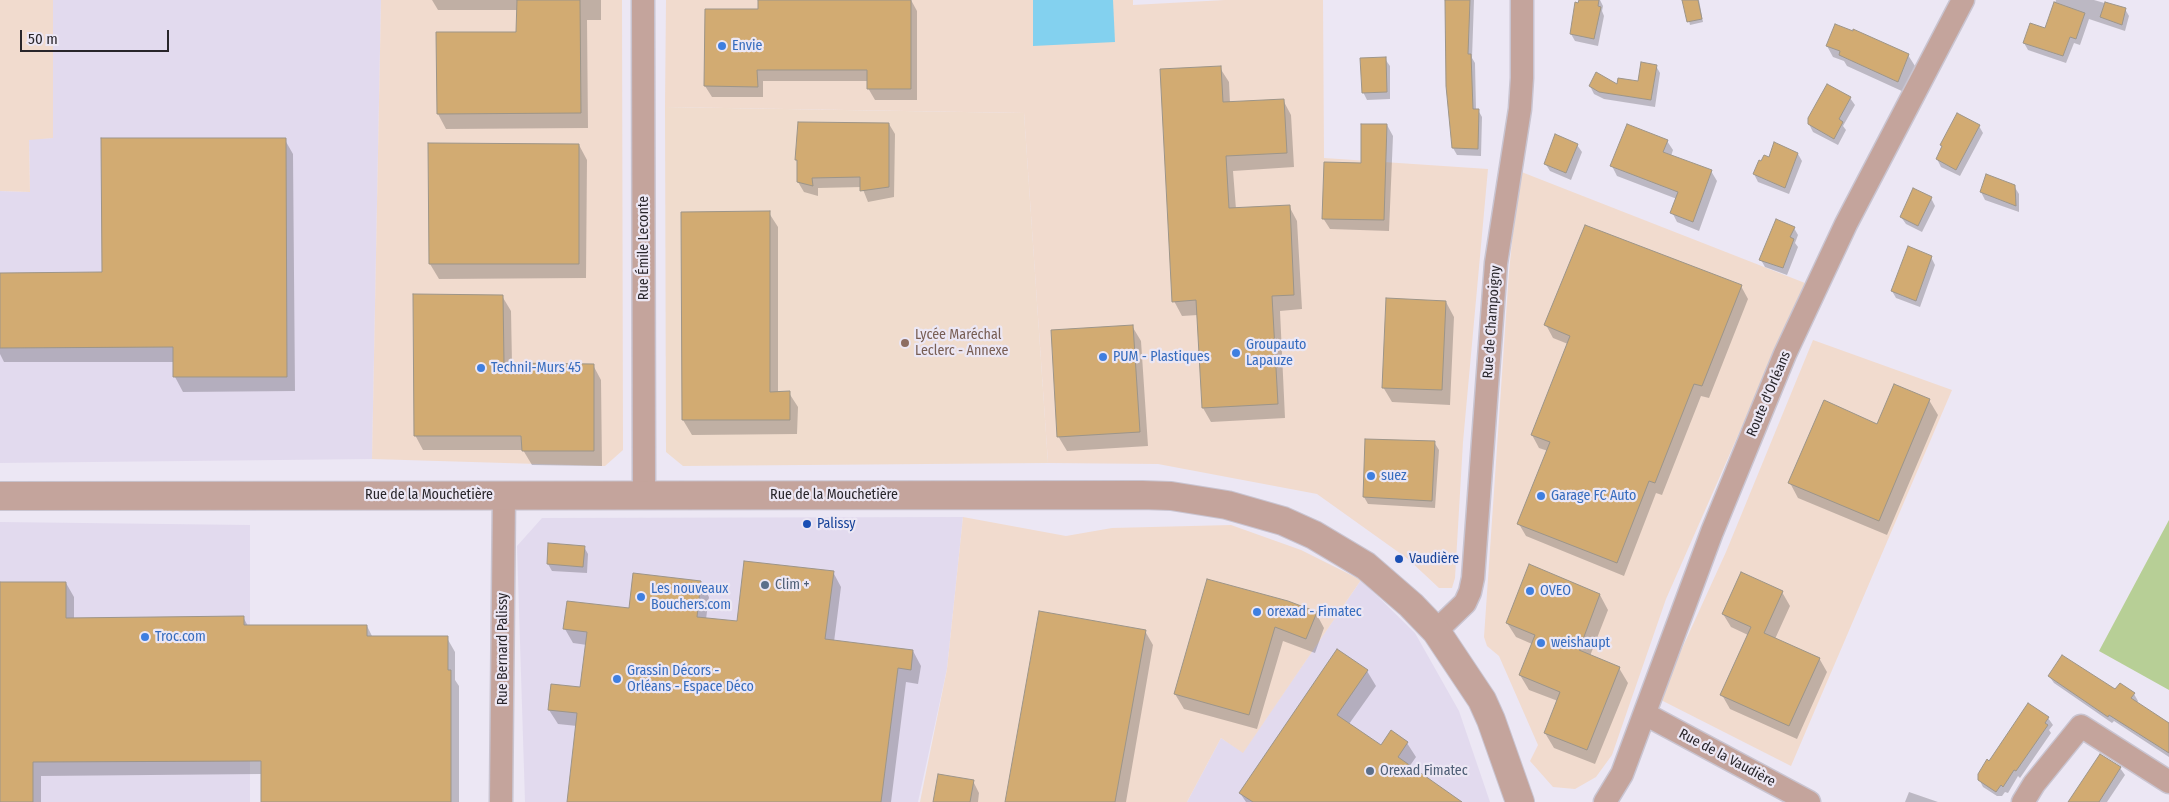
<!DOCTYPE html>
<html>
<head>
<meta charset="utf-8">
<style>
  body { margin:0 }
  #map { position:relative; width:2169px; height:802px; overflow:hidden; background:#ece7f4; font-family:"Fira Sans Condensed",sans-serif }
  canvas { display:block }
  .scale { position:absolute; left:20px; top:30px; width:149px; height:22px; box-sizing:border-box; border:2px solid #28252a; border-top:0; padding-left:6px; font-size:15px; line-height:18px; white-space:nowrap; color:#28252a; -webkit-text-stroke:4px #ece7f4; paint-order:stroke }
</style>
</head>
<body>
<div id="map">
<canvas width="2169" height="802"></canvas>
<div class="scale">50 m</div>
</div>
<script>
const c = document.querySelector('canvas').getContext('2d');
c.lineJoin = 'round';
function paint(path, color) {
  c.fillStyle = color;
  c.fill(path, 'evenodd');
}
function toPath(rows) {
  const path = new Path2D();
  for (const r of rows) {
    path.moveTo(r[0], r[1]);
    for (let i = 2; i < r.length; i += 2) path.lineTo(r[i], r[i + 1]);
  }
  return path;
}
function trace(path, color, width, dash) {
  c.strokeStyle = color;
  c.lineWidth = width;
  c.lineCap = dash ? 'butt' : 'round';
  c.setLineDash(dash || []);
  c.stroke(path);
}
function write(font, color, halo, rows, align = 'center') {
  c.font = font + ' "Fira Sans Condensed",sans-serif';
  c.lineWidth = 4.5;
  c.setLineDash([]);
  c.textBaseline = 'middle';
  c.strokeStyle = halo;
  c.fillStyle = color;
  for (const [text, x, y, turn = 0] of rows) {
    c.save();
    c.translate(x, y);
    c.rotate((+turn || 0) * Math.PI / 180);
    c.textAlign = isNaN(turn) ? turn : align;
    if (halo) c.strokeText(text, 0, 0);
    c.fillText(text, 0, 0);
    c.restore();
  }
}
const built = toPath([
  [53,0,381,0,372,459,0,463,0,191,30,192,29,139,53,138],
  [963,517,947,669,918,802,525,802,517,546,542,518],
  [0,522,250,525,250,802,0,802],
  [1361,580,1415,633,1459,711,1490,802,1187,802,1221,738,1243,752]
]);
const industrial = toPath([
  [0,0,53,0,53,138,29,140,30,192,0,191],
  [381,0,622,0,623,450,605,466,372,459],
  [666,0,1133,0,1133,5,1225,0,1323,0,1324,158,1488,169,1463,442,1455,578,1452,588,1439,588,1408,559,1317,494,1158,464,1048,463,1024,113,665,107],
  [1519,171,1805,283,1666,599,1612,755,1596,777,1575,789,1553,787,1530,761,1538,745,1499,656,1487,646,1484,637,1509,272],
  [1813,340,1952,390,1791,766,1659,699,1726,552],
  [963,517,1066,536,1112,528,1231,525,1301,550,1361,580,1243,753,1221,738,1187,802,920,802,947,669]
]);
const education = toPath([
  [665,107,1024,113,1048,463,683,466,666,452]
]);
const green = toPath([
  [2169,520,2169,690,2099,651]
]);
const water = toPath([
  [1033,0,1113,0,1115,42,1033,46]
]);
const shadow = toPath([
  [432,0,601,0,601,20,587,20,588,128,446,129,438,114,437,33,517,33,518,10,438,10],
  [759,0,911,0,917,11,917,100,875,100,868,88,868,81,763,81,763,97,712,97,705,86,759,10],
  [1445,0,1474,0,1472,58,1475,63,1476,110,1478,110,1482,117,1481,156,1457,155,1453,148,1447,86,1447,3],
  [1580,0,1600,0,1603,6,1602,11,1604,16,1598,46,1575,41,1571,34],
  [1684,0,1699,0,1703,22,1690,25],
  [2056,0,2094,0,2125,9,2129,16,2125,31,2089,19,2080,45,2074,43,2066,63,2028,50,2024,43,2046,30],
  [1827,46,1908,55,1915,66,1904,92,1847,66,1844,61,1833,57],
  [1385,59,1390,66,1390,99,1367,100,1363,92],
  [1656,66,1660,73,1655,107,1604,99,1594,94,1590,86,1639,82],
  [1220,68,1229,82,1230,103,1283,100,1291,115,1294,167,1233,171,1236,209,1289,206,1297,221,1302,309,1280,311,1285,418,1211,422,1203,408,1198,315,1182,316,1174,301],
  [1850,98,1855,105,1843,126,1846,130,1838,145,1813,132,1809,124],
  [889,124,895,134,894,197,868,202,862,187,818,188,818,196,804,192,798,182,798,164,796,159],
  [1387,125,1393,136,1389,231,1330,229,1323,218,1362,165],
  [1979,126,1983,133,1960,176,1941,167,1937,159],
  [285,140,293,154,295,391,183,392,175,377,174,362,4,362,0,354,0,274,103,273],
  [1667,141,1673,150,1671,156,1711,171,1717,181,1699,231,1677,222,1672,212,1677,199,1617,176,1612,166],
  [430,144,579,145,587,160,586,278,439,279,430,264],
  [1577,145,1582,152,1571,180,1550,171,1545,163],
  [1798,154,1802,161,1789,194,1758,182,1754,174,1762,162,1770,158],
  [2014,186,2019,194,2019,212,1985,200,1981,192],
  [1931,198,1935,206,1922,232,1906,224,1901,217],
  [683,213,769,213,778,227,778,393,789,393,798,407,797,434,692,435,683,420],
  [1794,228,1798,235,1795,243,1798,247,1787,275,1765,267,1761,260],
  [1931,257,1935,265,1920,307,1896,298,1892,291],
  [1741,286,1748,299,1709,398,1701,396,1662,495,1656,493,1624,576,1526,536,1519,524,1548,451,1539,448,1532,435,1568,344,1553,338,1546,325],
  [502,296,511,311,512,364,593,365,601,380,602,466,532,465,523,450,423,450,415,435],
  [1446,302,1454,317,1450,405,1392,402,1383,387],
  [1132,326,1141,341,1148,446,1067,451,1058,436],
  [1929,400,1938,415,1887,535,1798,498,1790,483,1878,425],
  [1434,442,1439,450,1435,508,1368,504,1364,497],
  [584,547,588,554,587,573,552,571,548,564],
  [1530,566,1600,595,1608,610,1590,656,1619,668,1628,683,1595,764,1554,748,1545,733,1558,701,1529,690,1520,675,1532,644,1516,637,1507,623],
  [833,572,841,587,834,642,913,651,921,666,918,684,906,682,891,802,568,802,577,726,558,724,549,710,581,689,587,645,573,643,565,629,630,609,700,582,709,597,706,619,738,623],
  [1208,580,1316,613,1324,628,1315,653,1283,641,1257,729,1184,709,1175,694],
  [0,583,66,583,74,597,74,619,243,617,248,626,367,626,373,638,447,638,455,652,455,680,459,686,459,802,262,802,262,774,41,776,41,802,0,802],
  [1782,592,1790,606,1775,639,1819,658,1827,672,1797,739,1730,709,1722,695,1748,635,1731,627,1723,614],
  [1145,631,1153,645,1126,802,1006,802],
  [1338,651,1367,671,1376,686,1349,724,1381,747,1391,732,1407,743,1416,757,1409,767,1460,802,1246,802,1240,793],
  [2049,676,2134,694,2138,701,2137,703,2169,725,2169,757,2114,721,2112,723,2054,683],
  [2048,718,2053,725,2049,730,2051,733,2020,778,2018,776,2008,793,2005,792,2002,796,1997,796,1983,787,1979,779,1990,763],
  [2100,755,2120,768,2125,775,2107,802,2070,802],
  [973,781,979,793,978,802,934,802],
  [1909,792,1938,802,1905,802]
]);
const building = toPath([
  [517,0,580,0,581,113,437,114,436,32,516,32,517,0],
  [758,0,911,0,911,89,867,89,867,70,757,70,758,87,704,86,705,9,758,9,758,0],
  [1445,0,1470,0,1468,54,1471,54,1473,109,1479,109,1478,149,1452,148,1446,86,1445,0],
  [1579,0,1599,0,1598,6,1601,7,1594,39,1570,34,1575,2,1578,3,1579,0],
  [1682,0,1698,0,1702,19,1687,22,1682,0],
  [2054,2,2085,13,2076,39,2070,37,2063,56,2023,43,2030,23,2045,28,2054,2],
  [2105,2,2126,8,2122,25,2100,17,2105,2],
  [1835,24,1853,31,1853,29,1909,54,1898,82,1839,55,1840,51,1826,46,1835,24],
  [1386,57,1387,92,1362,93,1360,58,1386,57],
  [1641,62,1657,65,1651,100,1599,92,1589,86,1596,72,1617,84,1618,78,1638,81,1641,62],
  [1221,66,1223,102,1284,99,1287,153,1226,156,1229,208,1290,205,1294,295,1272,296,1278,404,1202,408,1196,300,1172,302,1160,69,1221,66],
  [1827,84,1851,97,1839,119,1843,122,1834,139,1808,124,1808,118,1827,84],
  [1957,113,1980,125,1956,170,1936,159,1942,146,1940,145,1957,113],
  [798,122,889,123,889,187,860,191,860,177,812,178,813,186,797,182,797,160,795,160,798,122],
  [1361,124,1387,124,1384,220,1322,219,1324,162,1361,163,1361,124],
  [1627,124,1668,140,1663,152,1712,170,1693,222,1670,213,1678,192,1610,166,1627,124],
  [1555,134,1578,144,1566,173,1544,164,1555,134],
  [101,138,286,138,287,377,173,377,173,347,0,348,0,273,102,272,101,138],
  [1774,142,1798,153,1785,188,1753,174,1759,160,1761,161,1764,155,1769,157,1774,142],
  [428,143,579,144,579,264,429,264,428,143],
  [1986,174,2015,185,2016,206,1980,192,1986,174],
  [1913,188,1932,197,1918,226,1900,217,1913,188],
  [770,211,770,392,790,391,790,420,682,420,681,212,770,211],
  [1776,219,1795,227,1790,237,1794,239,1783,268,1759,260,1776,219],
  [1585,225,1742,285,1702,386,1694,384,1655,483,1649,481,1617,563,1517,524,1550,442,1531,435,1570,336,1544,325,1585,225],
  [1908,246,1932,256,1916,301,1891,291,1908,246],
  [413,294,503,295,504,363,594,364,594,451,522,451,521,436,414,436,413,294],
  [1386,298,1446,301,1442,390,1382,388,1386,298],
  [1133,325,1140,432,1057,437,1051,330,1133,325],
  [1894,384,1930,399,1879,521,1788,483,1824,400,1877,424,1894,384],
  [1365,439,1435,441,1432,501,1363,497,1365,439],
  [548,543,585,546,583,567,547,564,548,543],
  [744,561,834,571,825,639,913,650,911,670,898,668,881,802,567,802,577,713,548,710,551,684,580,687,587,632,563,629,567,601,629,608,633,573,701,581,697,617,737,621,744,561],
  [1529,564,1600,594,1579,650,1620,667,1587,750,1544,733,1560,692,1519,675,1535,635,1506,623,1529,564],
  [1741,572,1783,591,1764,633,1820,658,1789,726,1720,695,1751,627,1722,614,1741,572],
  [1207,579,1288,601,1317,612,1306,639,1275,627,1249,715,1174,694,1207,579],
  [0,582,66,582,66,618,244,616,244,625,367,625,367,636,448,636,448,670,451,670,451,802,261,802,261,761,33,762,33,802,0,802,0,582],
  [1039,611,1146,630,1115,802,1005,802,1039,611],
  [1337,649,1368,670,1337,715,1381,745,1391,730,1408,742,1398,757,1462,802,1253,802,1239,793,1337,649],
  [2062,655,2115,689,2120,683,2135,693,2131,698,2169,723,2169,753,2109,715,2108,717,2048,676,2062,655],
  [2028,703,2049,717,2045,723,2048,725,2016,771,2014,770,2003,787,2001,785,1996,792,1978,780,1978,774,1987,759,1989,761,2028,703],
  [2100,754,2121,767,2099,802,2068,802,2100,754],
  [938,774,974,780,970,802,933,802,938,774]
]);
const minor = toPath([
  [643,0,644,495],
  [1436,631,1465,603,1470,592,1473,578,1496,263,1520,109,1522,78,1522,0],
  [1645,714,1809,802],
  [501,802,504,495],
  [1605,802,1622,774,1712,532,1785,354,1846,224,1963,0],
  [2023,802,2034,784,2081,726,2169,782]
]);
const tertiary = toPath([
  [0,496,1142,495,1171,496,1227,505,1283,521,1314,535,1366,566,1411,605,1436,631,1482,700,1491,720,1520,802]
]);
const markers = [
  [722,46,5,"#3f7fe0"],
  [905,343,5,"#8d6e63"],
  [1236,353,5,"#3f7fe0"],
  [1103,357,5,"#3f7fe0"],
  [481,368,5,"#3f7fe0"],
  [1371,476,5,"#3f7fe0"],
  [1541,496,5,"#3f7fe0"],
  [807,524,5,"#1a4fb4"],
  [1399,559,5,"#1a4fb4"],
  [765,585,5,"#5c6f8a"],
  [1530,591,5,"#3f7fe0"],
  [641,597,5,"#3f7fe0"],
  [1257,612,5,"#3f7fe0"],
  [145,637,5,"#3f7fe0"],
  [1541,643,5,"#3f7fe0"],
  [617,679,5,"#3f7fe0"],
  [1370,771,5,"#5c6f8a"]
];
const shopNames = [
  ["Envie",732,46],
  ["Groupauto",1246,345],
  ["Lapauze",1246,361],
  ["PUM - Plastiques",1113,357],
  ["TechniI-Murs 45",491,368],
  ["suez",1381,476],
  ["Garage FC Auto",1551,496],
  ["Les nouveaux",651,589],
  ["Bouchers.com",651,605],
  ["OVEO",1540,591],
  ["orexad - Fimatec",1267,612],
  ["Troc.com",155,637],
  ["weishaupt",1551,643],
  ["Grassin Décors -",627,671],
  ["Orléans - Espace Déco",627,687]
];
const streetNames = [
  ["Rue Émile Leconte",644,248,-90],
  ["Rue de Champoigny",1492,322,-86],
  ["Route d'Orléans",1769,394,-67],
  ["Rue de la Mouchetière",429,495],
  ["Rue de la Mouchetière",834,495],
  ["Rue Bernard Palissy",503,649,-90],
  ["Rue de la Vaudière",1727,758,28]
];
const educationNames = [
  ["Lycée Maréchal",915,335],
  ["Leclerc - Annexe",915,351]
];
const transitNames = [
  ["Palissy",817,524],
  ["Vaudière",1409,559]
];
const serviceNames = [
  ["Clim +",775,585],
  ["Orexad Fimatec",1380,771]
];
paint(built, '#e2daee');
paint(industrial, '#f1dbce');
paint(education, '#f0dccd');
paint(green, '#b7cf96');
paint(water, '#83d1ef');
paint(shadow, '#0003');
paint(building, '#d2ab72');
trace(building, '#9d9589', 1);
trace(minor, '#c9c4d0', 25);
trace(tertiary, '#c9c4d0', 30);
trace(minor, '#c4a49c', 22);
trace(tertiary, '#c4a49c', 28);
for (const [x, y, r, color] of markers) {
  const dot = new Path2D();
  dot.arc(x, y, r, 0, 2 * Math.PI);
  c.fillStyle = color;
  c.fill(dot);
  trace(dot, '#ece7f4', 2);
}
write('14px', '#366cbe', '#ece7f4', shopNames, 'left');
write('14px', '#28252a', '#ece7f4', streetNames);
write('14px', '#785e54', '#ece7f4', educationNames, 'left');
write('14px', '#164399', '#ece7f4', transitNames, 'left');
write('14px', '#4e5e75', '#ece7f4', serviceNames, 'left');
</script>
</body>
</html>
